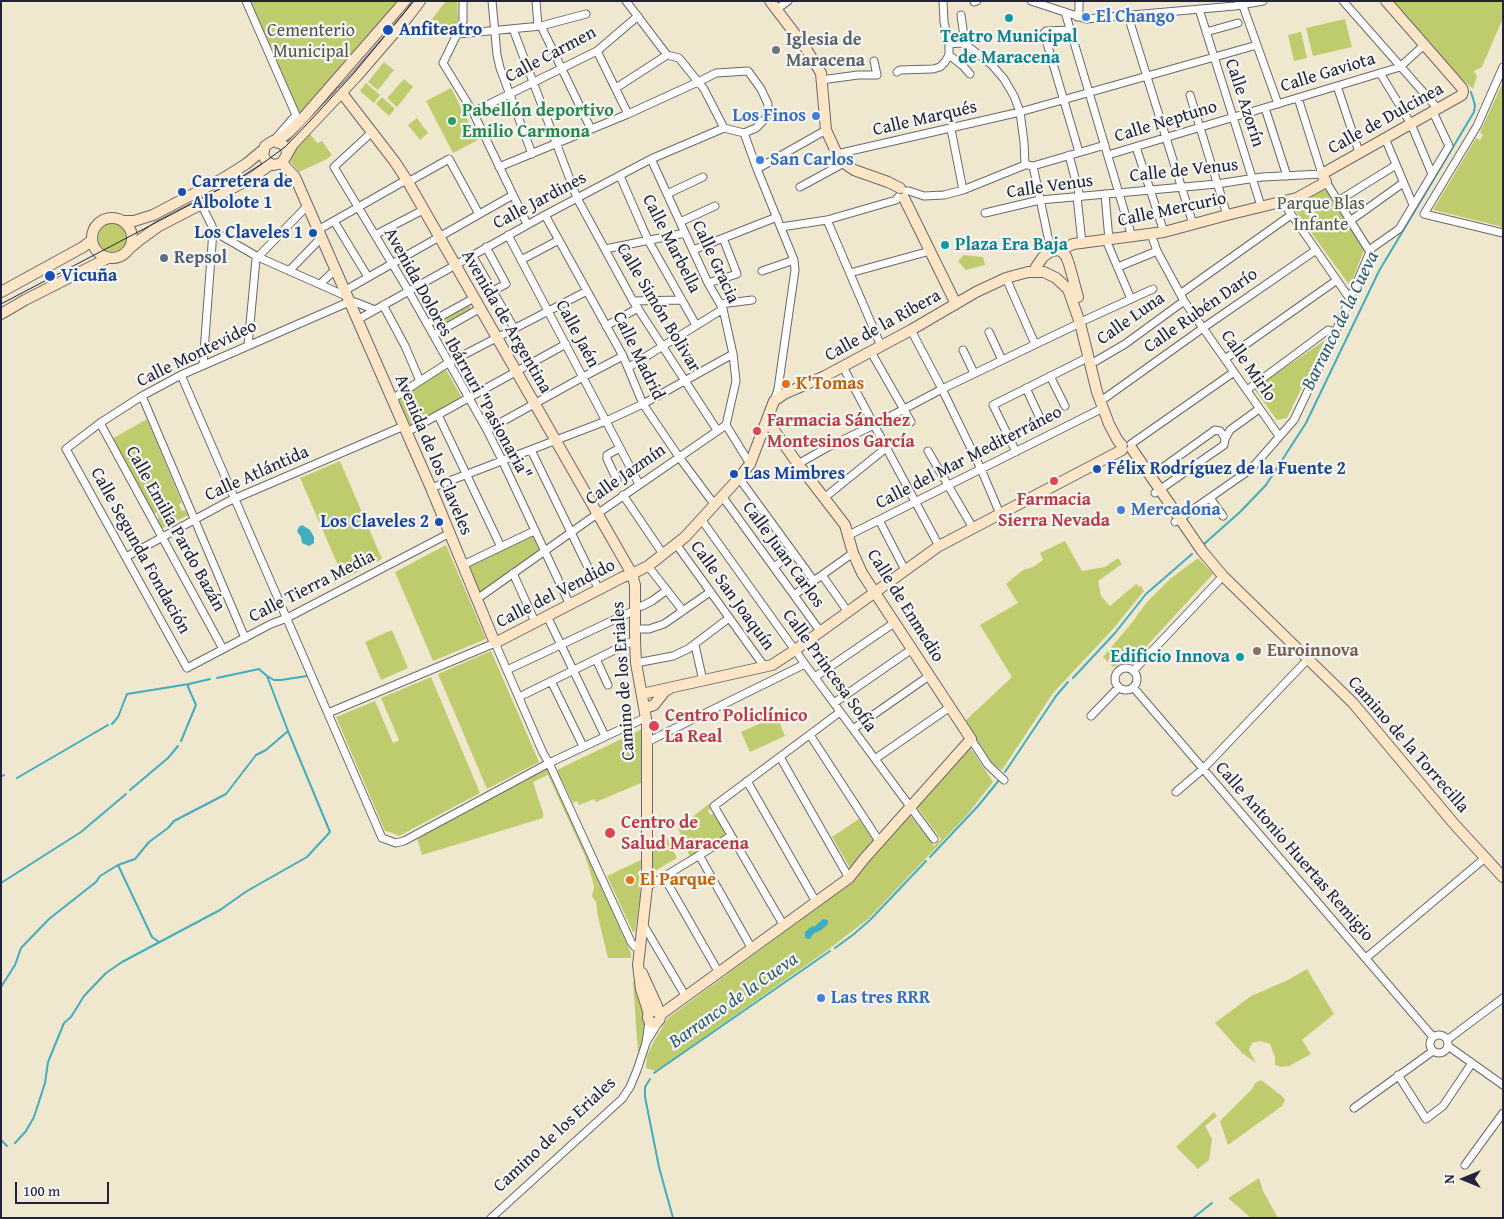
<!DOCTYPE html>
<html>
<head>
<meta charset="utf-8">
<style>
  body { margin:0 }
  #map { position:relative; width:1504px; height:1219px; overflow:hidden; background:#f0e7cf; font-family:"Gentium Book Plus",serif }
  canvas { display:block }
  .frame { position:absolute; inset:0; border:2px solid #22223b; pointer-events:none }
  .north { position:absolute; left:1439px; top:1154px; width:50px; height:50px; -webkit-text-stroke:4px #f6f6f2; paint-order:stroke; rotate:270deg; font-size:14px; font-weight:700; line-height:20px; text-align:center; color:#22223b }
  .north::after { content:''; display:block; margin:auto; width:18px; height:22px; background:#22223b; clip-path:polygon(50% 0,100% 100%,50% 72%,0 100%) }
  .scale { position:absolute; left:15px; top:1182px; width:94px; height:22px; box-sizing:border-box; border:2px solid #22223b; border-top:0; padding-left:6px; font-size:15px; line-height:18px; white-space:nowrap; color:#22223b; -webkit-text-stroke:4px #f6f6f2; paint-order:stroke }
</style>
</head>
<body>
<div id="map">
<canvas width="1504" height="1219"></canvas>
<div class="frame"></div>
<div class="north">N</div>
<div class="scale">100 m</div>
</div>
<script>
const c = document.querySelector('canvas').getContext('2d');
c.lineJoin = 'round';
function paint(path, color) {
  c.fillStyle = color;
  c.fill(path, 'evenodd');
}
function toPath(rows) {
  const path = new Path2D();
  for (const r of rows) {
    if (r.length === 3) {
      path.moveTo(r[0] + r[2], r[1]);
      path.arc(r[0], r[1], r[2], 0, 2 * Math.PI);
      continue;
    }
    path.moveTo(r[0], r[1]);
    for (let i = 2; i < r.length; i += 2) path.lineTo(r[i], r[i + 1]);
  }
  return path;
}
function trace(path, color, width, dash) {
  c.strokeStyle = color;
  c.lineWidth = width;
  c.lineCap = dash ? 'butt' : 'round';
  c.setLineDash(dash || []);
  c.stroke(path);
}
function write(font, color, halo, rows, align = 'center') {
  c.font = font + ' "Gentium Book Plus",serif';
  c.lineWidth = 4.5;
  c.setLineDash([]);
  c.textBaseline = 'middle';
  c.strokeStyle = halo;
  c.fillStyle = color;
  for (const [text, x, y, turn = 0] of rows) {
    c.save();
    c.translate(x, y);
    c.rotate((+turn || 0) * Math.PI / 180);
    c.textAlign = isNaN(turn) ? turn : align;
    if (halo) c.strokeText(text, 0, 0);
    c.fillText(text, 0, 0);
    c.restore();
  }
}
const green = toPath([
  [250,1,399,1,303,113,298,111],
  [446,1,457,1,458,21,450,35,432,19],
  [1390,1,1503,1,1503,18,1482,67,1474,71,1477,76,1473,89,1452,70],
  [1345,19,1352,47,1313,56,1306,28],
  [1301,32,1307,58,1294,61,1288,35],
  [384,62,394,70,378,90,368,82],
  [404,79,413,87,397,107,387,98],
  [1503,82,1503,227,1433,210,1476,138,1480,140,1483,135,1480,132],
  [366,83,380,95,374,103,360,91],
  [451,88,478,140,453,153,426,101],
  [382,97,395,109,389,116,376,104],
  [417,118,428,133,420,140,408,125],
  [308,131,317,143,322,141,332,155,327,159,299,172,290,161,292,153],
  [1327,188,1365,248,1350,286,1292,206],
  [113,238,15],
  [964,255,983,257,985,265,966,270,958,261],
  [468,304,472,310,438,329,435,323],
  [1325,340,1287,418,1277,420,1254,389],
  [445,368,462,398,411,426,398,399],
  [147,419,182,503,179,504,182,511,185,510,188,515,161,529,156,520,159,518,157,512,153,514,112,439],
  [340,461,382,559,344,579,300,478],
  [532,534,541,552,481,594,469,565],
  [1065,541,1082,571,1105,567,1118,558,1122,564,1098,581,1101,596,1110,606,1136,584,1139,587,1141,586,1144,591,1112,630,1053,693,1002,770,991,764,963,723,1012,677,980,625,1018,603,1006,584,1023,570,1033,567,1043,560,1040,553],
  [446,545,486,639,433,661,395,572],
  [1198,558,1213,574,1131,663,1123,663,1113,667,1103,657,1130,625,1147,602,1170,579],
  [392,630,408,668,381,680,365,642],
  [491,651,539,762,487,789,438,674],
  [431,677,480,793,399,836,390,832,385,831,336,717,375,701,393,743,399,740,381,698],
  [777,716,785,736,750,752,741,732],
  [642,729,641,783,596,802,594,799,579,805,577,801,573,803,557,770],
  [970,747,993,782,967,815,868,919,829,949,656,1071,646,1068,647,1056,654,1041,668,1018,851,883,910,815,934,846,941,839,917,807],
  [548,768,611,903,613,913,631,953,631,958,608,958,598,917,596,902,592,896,594,887,592,878,585,856,548,775,533,782,543,813,543,818,422,855,417,838],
  [709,804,711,808,708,810,710,815,714,813,726,834,690,857,678,828],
  [859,819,874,841,850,868,832,837],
  [666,836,677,858,653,872,653,846],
  [641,860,640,897,635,931,633,932,607,876],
  [1307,969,1334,1014,1302,1040,1311,1054,1289,1066,1281,1067,1275,1065,1275,1057,1270,1044,1260,1041,1252,1043,1249,1050,1256,1063,1242,1053,1215,1023,1251,996,1288,980],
  [635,981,645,1018,644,1037,638,1053,633,982],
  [1261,1080,1282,1096,1285,1100,1282,1106,1228,1145,1220,1121,1253,1088,1255,1083],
  [1214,1112,1217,1116,1205,1126,1212,1139,1209,1160,1198,1169,1176,1147],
  [1259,1178,1263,1191,1278,1218,1251,1218,1228,1198]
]);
const water = toPath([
  [302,525,310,530,314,537,314,543,309,546,302,543,301,537,297,531,299,527],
  [823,919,828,920,828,924,820,931,814,933,810,939,805,938,805,932,811,927,815,926]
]);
const stream = toPath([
  [1204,544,1240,512,1266,485,1306,423,1379,271,1474,112,1475,105,1471,92],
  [217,678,259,669,267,676],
  [1073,678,1115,633,1146,594,1192,554],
  [112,724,118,717,127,694,189,684],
  [181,741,196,705,188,687,189,684,210,679],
  [1005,772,1056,696,1068,682],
  [1,777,4,775],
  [17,778,108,725],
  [130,790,168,758,178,746],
  [930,857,978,806,1000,779],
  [1,883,81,832,126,794],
  [159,942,152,937,118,865,135,859,149,842,168,828,174,821,226,794,256,755,266,750,288,731],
  [835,948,854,934,870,920,926,861],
  [1,987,15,965,21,948,49,919,96,882,100,876,118,865],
  [654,1073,830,951],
  [650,1079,645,1087,645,1097,659,1167,673,1218],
  [1,1140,7,1146],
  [15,1143,26,1131,34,1117,45,1083,48,1062,64,1023,71,1017,84,996,106,973,122,962,220,910,247,891,307,857,330,832,288,731,267,676,274,680,281,680,307,676],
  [1193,1218,1212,1203]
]);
const street = toPath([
  [246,1,296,115,274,140],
  [463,1,463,22,443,63,473,112,527,224],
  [492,1,497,55,500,68,532,154],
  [536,1,538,26],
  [626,1,667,55],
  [1031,1,1086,19,1235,6,1263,1],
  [1343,1,1438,109],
  [974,2,977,1],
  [1243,6,1278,104],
  [777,9,788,1],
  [1199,9,1261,206],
  [1065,12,1132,237],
  [961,15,965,44],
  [1128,16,1193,224],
  [1077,17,1079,10,1079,1],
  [541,26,591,129],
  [513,29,577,198,633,301,717,430],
  [1070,30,1046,31,1044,33,1079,152],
  [1206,32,1238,23],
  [458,34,541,26,586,14],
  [597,51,628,114],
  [667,55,679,58,695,78,704,89,724,128],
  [949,55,963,66,970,74],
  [1503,67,1477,126,1424,214,1503,233],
  [897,72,900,70,933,69,940,67,945,62,949,55,949,44,944,22,943,1],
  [1380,73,1411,124,1432,174],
  [821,80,858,75,877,75,874,61],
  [1337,86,1359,152],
  [616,88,667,55],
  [1190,95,1227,215],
  [1265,108,1287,176],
  [473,112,597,51,638,16],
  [724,128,744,133],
  [951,129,963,190],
  [372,132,334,167,408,290,487,430,502,460,570,605],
  [744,133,757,169,794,260,795,270,778,389,774,401],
  [1385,138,1413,205],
  [1136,147,1164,232],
  [837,154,1020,112,1257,45],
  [1069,155,1080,197],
  [1108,155,1400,67,1424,45],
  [651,159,708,283,723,309,733,354,736,381,726,425,750,464],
  [1028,165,1033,166,1105,145],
  [1033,166,1051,251],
  [499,167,628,114,698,82,716,73,748,71,761,89,768,104,767,117,756,128,744,133],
  [757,169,826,130],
  [620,176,648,240,696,325],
  [408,182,449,159,479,214],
  [1326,182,1370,252],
  [800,187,844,163],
  [906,191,909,191,924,196,944,195,963,190,1025,165,1024,142,1020,112,1014,96,1004,79,992,65,965,44,960,43,949,44],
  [667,194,703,177],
  [1105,194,1109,240],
  [1077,197,1082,243],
  [1282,201,1350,299],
  [1338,201,1396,165],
  [201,204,212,226,213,231,203,365],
  [985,213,1040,200,1217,184,1262,177,1322,174,1298,98],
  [545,215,623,356,643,404,679,457,714,504],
  [827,220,881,346],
  [334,221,368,277],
  [1350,221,1403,183],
  [680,222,715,206],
  [781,227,827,220,896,200,898,197],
  [318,230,406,180],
  [213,231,258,257,346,296],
  [1151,234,1157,251,1184,301,1279,436],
  [375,235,423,210],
  [508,235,639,484],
  [1106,240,1131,299],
  [486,247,506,284,493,291],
  [605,249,685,233],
  [693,250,777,217],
  [472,255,514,328],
  [521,260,559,240],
  [1118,267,1157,251],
  [289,271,321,238],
  [762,271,794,260],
  [850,273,930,251],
  [1006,278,1035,344],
  [708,283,737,274,723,238],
  [320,284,335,270],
  [344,291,513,195],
  [1180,294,1291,215],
  [633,301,682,300],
  [721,304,752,300],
  [383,305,405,346,420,381],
  [375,310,355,302,349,302,181,375,142,396,100,423,66,449,187,668,271,624,287,618,450,533],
  [357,320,545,215,651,159,724,128],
  [1085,320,1153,289],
  [427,324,474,298],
  [606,326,638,308],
  [911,330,942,389,981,469,1000,514],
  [989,332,1002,360],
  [433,335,479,309],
  [248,346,256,259,307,206],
  [963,350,974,373],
  [871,352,911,422],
  [1225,359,1337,280],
  [1096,361,1125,344,1184,301],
  [629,367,723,309],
  [843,367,939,546],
  [181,375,382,838,396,843,404,841,549,763,647,717],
  [1050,376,1065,406],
  [1026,388,1039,416],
  [1247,390,1328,330,1335,333],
  [142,396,245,638],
  [1105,398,1203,328,1316,250],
  [392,399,448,363,587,291],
  [438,415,501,547],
  [100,423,223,649],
  [487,430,583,377,623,356],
  [407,432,566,344],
  [1225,439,1230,430,1259,409],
  [1131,444,1234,372],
  [531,450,599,590],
  [928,451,973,528],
  [1016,452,993,405,1089,357],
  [798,464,828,447,874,425,942,389,1080,323],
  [1151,476,1215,430,1220,431,1223,435,1225,439,1224,445,1155,493],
  [739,478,814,581],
  [617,480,607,459,607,455,620,448],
  [431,488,606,421,643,404,733,354],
  [623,495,663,554],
  [722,496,820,631],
  [824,498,886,448],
  [1210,498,1223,516],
  [701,519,805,664,934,839],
  [879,520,905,570],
  [1175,522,1251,469,1294,420,1332,340,1370,252,1372,248,1399,229,1449,146,1433,112],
  [849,535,1103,408],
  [676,544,764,666],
  [126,557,227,502,404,426],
  [463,565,534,531],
  [648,566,683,611],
  [774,567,793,553],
  [513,573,535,622],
  [822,575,848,612],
  [794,595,853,553],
  [477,599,597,514,726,425],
  [635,607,642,606,652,601,667,590],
  [547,616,605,736],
  [634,629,649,629,664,624,710,592],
  [695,645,703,681],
  [596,659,608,685],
  [636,663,673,656,688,649,729,618],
  [1126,679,11],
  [507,670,635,610],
  [1133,671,1223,576],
  [815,677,894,623],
  [551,681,583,746],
  [1133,687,1433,1037],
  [519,697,635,640],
  [834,703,912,649],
  [328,713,495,643,543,753,549,763,631,942,635,947,639,948],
  [1091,716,1119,687],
  [853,729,929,676],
  [810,735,879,841],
  [971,739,988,765,1004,780],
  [647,742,805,664],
  [780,757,849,878],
  [875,759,950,707],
  [747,781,816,902],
  [1176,792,1203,769,1308,659],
  [699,855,752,949],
  [664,877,719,973],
  [647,887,731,836],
  [643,924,686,997],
  [784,926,714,806,840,712],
  [1366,958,1485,858],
  [1439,1044,9],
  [1447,1040,1503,998],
  [647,1041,658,1023],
  [1448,1046,1503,1085],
  [1398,1075,1426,1119,1443,1106,1472,1063],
  [1354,1108,1433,1051],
  [1465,1165,1503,1113],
  [491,1218,622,1099,630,1087,637,1070,646,1043,649,1021]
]);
const secondary = toPath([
  [770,1,805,47,821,73,826,130,837,154,844,163,854,170,888,182,900,188],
  [341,92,395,162,408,182,632,574,635,585,635,640,636,663,647,724,647,887,638,965,641,989,649,1014],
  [276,141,288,133,302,119,405,1],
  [287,153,286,148,282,144,273,141,265,146,263,155,266,161,271,164,274,165,282,163,293,144,357,76,408,17,420,1],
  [282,163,295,177,431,488,495,643,623,577,632,574,648,566,685,537,739,478,750,464,774,401,784,394,825,376,911,330,976,292,1006,278,1028,272,1044,272,1056,278,1068,289,1080,323,1097,392,1109,424,1118,441,1122,445],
  [904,198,956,304],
  [112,238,20],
  [122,221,134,221,153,215,222,179,246,164,263,150],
  [129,249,141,239,159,226,252,178,271,164],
  [1062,252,1067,247,1073,244,1164,232,1227,215,1297,198,1326,182,1322,174,1462,95,1463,91,1462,88,1386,1],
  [1036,267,1043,257,1051,251,1058,250,1062,252,1066,256,1069,264,1078,297],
  [1,292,83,247,92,240],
  [1,314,25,300,108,258],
  [1132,449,1202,551,1223,576,1353,703,1455,825,1503,877],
  [642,694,772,665,795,650,939,546,1122,450],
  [645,708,654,705,665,691,669,689],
  [642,973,657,1006,658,1012],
  [654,1017,6],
  [660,1015,849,878,864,859,971,739,862,573,853,553,845,525,798,464,773,429,766,423]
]);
const tram = toPath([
  [1,304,235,181,266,161,285,147,310,121,354,73,414,1]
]);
const markers = [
  [1086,17,5,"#3f7fe0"],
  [1009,18,5,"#0f9aa8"],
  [388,30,6,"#1a4fb4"],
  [776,50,5,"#6b7280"],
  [816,116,5,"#3f7fe0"],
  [452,121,5,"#2e9e5b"],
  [760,160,5,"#3f7fe0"],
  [182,192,5,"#1a4fb4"],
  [313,233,5,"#1a4fb4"],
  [945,245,5,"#0f9aa8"],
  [164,258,5,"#5c6f8a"],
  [50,276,6,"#1a4fb4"],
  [786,384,5,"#e8710a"],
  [757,431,5,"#e0444e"],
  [1097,469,5,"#1a4fb4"],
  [734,474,5,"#1a4fb4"],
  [1054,481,5,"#e0444e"],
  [1121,510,5,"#3f7fe0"],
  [439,522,5,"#1a4fb4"],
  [1257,651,5,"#8d6e63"],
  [1240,657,5,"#0f9aa8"],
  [654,726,6,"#e0444e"],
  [610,833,6,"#e0444e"],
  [630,880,5,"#e8710a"],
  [821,998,5,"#3f7fe0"]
];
const shopNames = [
  ["El Chango",1096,17],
  ["Los Finos",806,116,"right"],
  ["San Carlos",770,160],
  ["Mercadona",1131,510],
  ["Las tres RRR",831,998]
];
const transitNames = [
  ["Anfiteatro",399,30],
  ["Carretera de",192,182],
  ["Albolote 1",192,203],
  ["Los Claveles 1",303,233,"right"],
  ["Vicuña",61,276],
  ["Félix Rodríguez de la Fuente 2",1107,469],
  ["Las Mimbres",744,474],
  ["Los Claveles 2",429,522,"right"]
];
const parkNames = [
  ["Cementerio",311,31],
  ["Municipal",311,52],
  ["Parque Blas",1321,204],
  ["Infante",1321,225]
];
const cultureNames = [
  ["Teatro Municipal",1009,37],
  ["de Maracena",1009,58],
  ["Plaza Era Baja",955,245,"left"],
  ["Edificio Innova",1230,657,"right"]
];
const worshipNames = [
  ["Iglesia de",786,40],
  ["Maracena",786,61]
];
const streetNames = [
  ["Calle Carmen",551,55,-28],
  ["Calle Gaviota",1328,73,-17],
  ["Calle Azorín",1244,103,72],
  ["Calle Marqués",925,119,-13],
  ["Calle de Dulcinea",1386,119,-29],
  ["Calle Neptuno",1166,122,-17],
  ["Calle de Venus",1184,171,-6],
  ["Calle Venus",1050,187,-8],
  ["Calle Jardines",540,201,-28],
  ["Calle Mercurio",1172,210,-12],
  ["Calle Marbella",671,244,63],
  ["Calle Gracia",715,262,65],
  ["Calle Simón Bolivar",658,308,59],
  ["Calle Rubén Darío",1201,311,-35],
  ["Calle Luna",1131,319,-35],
  ["Avenida de Argentina",506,322,60],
  ["Calle de la Ribera",883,326,-29],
  ["Calle Jaén",577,334,62],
  ["Calle Montevideo",197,354,-26],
  ["Avenida Dolores Ibárruri \"Pasionaria\"",457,354,61],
  ["Calle Madrid",638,356,64],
  ["Calle Mirlo",1248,366,55],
  ["Avenida de los Claveles",433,455,67],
  ["Calle del Mar Mediterráneo",969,458,-27],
  ["Calle Atlántida",257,474,-24],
  ["Calle Jazmín",626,475,-35],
  ["Calle Emilia Pardo Bazán",175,529,61],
  ["Calle Segunda Fondación",140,551,61],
  ["Calle Juan Carlos",783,555,54],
  ["Calle Tierra Media",312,587,-27],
  ["Calle del Vendido",556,594,-27],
  ["Calle San Joaquín",732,596,54],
  ["Calle de Enmedio",905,606,58],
  ["Calle Princesa Sofía",829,671,54],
  ["Camino de los Eriales",624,681,-94],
  ["Camino de la Torrecilla",1408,745,49],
  ["Calle Antonio Huertas Remigio",1294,852,49],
  ["Camino de los Eriales",555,1135,-43]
];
const leisureNames = [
  ["Pabellón deportivo",462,111],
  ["Emilio Carmona",462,132]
];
const serviceNames = [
  ["Repsol",174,258]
];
const foodNames = [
  ["K'Tomas",796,384],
  ["El Parque",640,880]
];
const healthNames = [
  ["Farmacia Sánchez",767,421],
  ["Montesinos García",767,442],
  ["Farmacia",1054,500,"center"],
  ["Sierra Nevada",1054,521,"center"],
  ["Centro Policlínico",665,716],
  ["La Real",665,737],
  ["Centro de",621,823],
  ["Salud Maracena",621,844]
];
const educationNames = [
  ["Euroinnova",1267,651]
];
const waterNames = [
  ["Barranco de la Cueva",1341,321,-64],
  ["Barranco de la Cueva",734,1001,-35]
];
paint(green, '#bfcc6e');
paint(water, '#41adc0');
trace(stream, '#41adc0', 2);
trace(street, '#6a676f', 9);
trace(secondary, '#6a676f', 12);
trace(street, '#fff', 7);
trace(secondary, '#fee5c5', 10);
trace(tram, '#22223b', 1);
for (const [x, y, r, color] of markers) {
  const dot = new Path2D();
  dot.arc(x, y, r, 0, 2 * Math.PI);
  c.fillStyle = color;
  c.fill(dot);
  trace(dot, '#f6f6f2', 2);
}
write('bold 18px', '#366cbe', '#f6f6f2', shopNames, 'left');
write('bold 18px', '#164399', '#f6f6f2', transitNames, 'left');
write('18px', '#51554a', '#f6f6f2', parkNames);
write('bold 18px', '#0d838f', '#f6f6f2', cultureNames);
write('bold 18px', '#5b616d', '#f6f6f2', worshipNames, 'left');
write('18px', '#22223b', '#f6f6f2', streetNames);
write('bold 18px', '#27864d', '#f6f6f2', leisureNames, 'left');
write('bold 18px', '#4e5e75', '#f6f6f2', serviceNames, 'left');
write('bold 18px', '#c56008', '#f6f6f2', foodNames, 'left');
write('bold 18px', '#be3a42', '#f6f6f2', healthNames, 'left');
write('bold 18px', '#785e54', '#f6f6f2', educationNames, 'left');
write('italic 19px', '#2e5a70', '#f6f6f2', waterNames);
</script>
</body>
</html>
